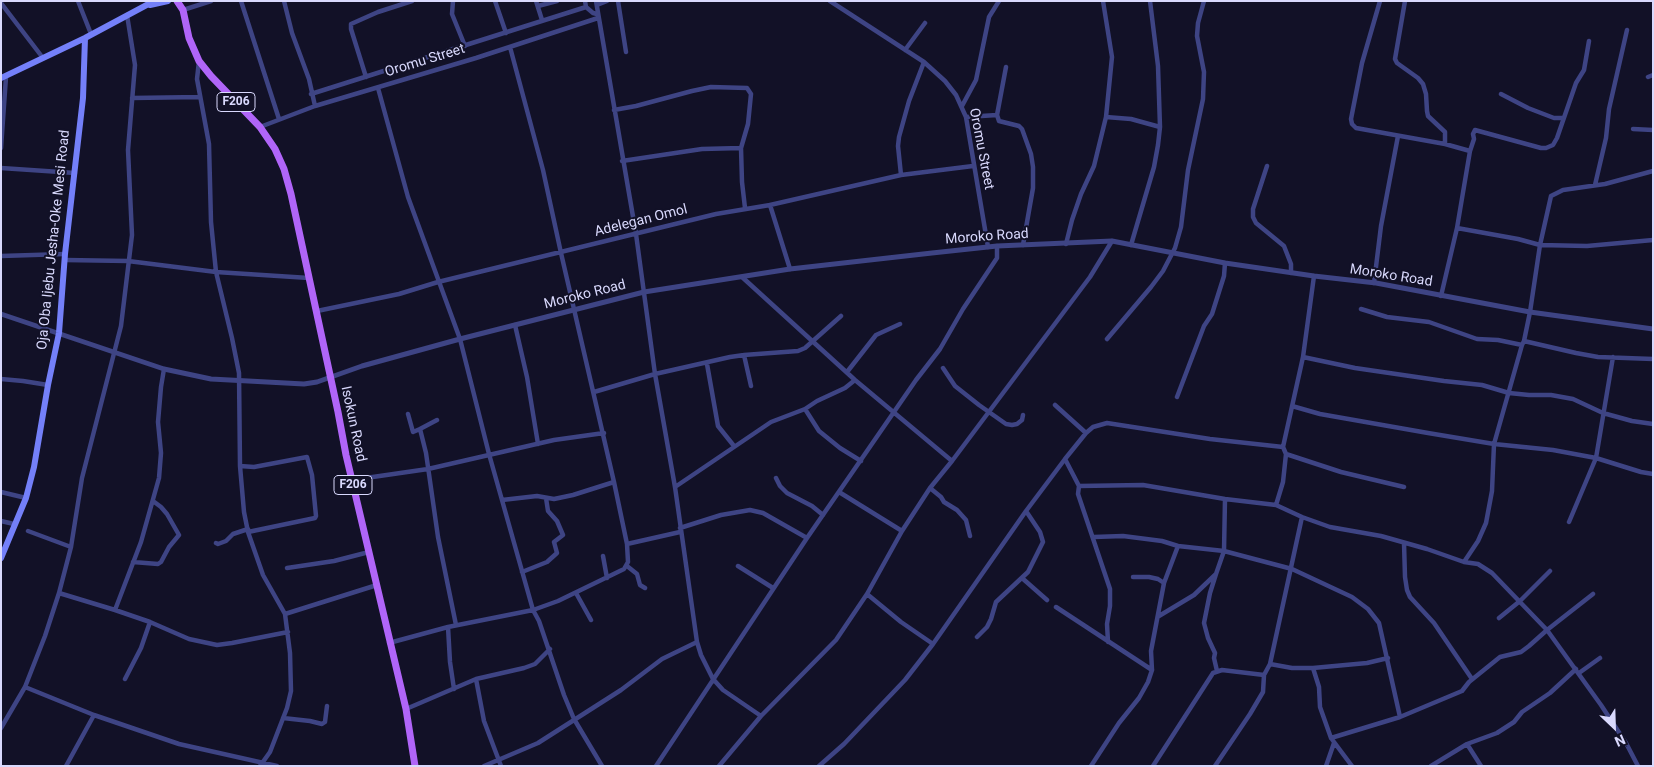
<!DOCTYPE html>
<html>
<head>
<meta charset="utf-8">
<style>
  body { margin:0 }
  #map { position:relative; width:1654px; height:767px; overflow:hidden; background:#121127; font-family:Roboto,sans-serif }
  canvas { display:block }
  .frame { position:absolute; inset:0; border:2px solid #d9d9fd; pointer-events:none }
  .north { position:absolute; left:1589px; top:702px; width:50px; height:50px; -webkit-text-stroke:4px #121127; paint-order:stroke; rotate:156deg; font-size:14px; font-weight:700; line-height:20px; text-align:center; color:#d9d9fd }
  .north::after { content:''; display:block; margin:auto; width:18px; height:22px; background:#d9d9fd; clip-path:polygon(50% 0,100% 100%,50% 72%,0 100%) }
</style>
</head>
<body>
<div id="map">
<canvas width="1654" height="767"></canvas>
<div class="frame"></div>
<div class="north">N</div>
</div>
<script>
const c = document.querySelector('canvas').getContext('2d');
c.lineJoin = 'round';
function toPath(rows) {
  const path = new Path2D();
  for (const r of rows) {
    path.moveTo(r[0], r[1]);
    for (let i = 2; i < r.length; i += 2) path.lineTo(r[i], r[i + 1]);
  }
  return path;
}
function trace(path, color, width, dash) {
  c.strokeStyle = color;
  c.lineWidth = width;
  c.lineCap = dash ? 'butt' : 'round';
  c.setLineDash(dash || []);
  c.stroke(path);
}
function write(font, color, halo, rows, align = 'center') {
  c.font = font + ' Roboto,sans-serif';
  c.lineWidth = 4;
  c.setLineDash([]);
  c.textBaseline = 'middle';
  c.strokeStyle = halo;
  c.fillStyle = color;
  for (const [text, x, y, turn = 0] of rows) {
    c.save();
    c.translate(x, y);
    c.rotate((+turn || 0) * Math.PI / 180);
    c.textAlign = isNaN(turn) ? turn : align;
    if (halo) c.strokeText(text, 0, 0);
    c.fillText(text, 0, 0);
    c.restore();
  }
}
const minor = toPath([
  [78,1,91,34],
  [241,1,279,119],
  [284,1,292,33,309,79,315,106],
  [453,1,452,14,465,46],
  [495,1,506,33],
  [536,1,542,20],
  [585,1,586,7,593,13,597,14],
  [596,1,636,234,655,374,675,487,697,642,701,655,713,679,723,690,761,716],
  [618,1,626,52],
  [830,1,924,62,945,81,956,95,966,117,988,247],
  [1380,1,1362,63,1351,119,1352,124,1356,128,1445,144,1470,151],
  [1405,1,1395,59,1397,63,1418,78,1423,84,1426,94,1427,111,1428,116,1445,132,1445,144],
  [1,3,43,58],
  [597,5,607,1],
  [538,6,557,1],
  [183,10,211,1],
  [905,50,925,23],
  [199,61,197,79,209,144,211,222,216,272,232,338,239,373,240,466,244,512,248,532,263,575,285,614,290,653,291,691,287,708,270,752,260,766],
  [366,77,351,29,351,24,378,12,412,1],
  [1648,77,1653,75],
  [378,88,408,197,460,339,489,454,533,610,539,621,564,695,574,719,602,766],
  [311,94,586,7],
  [1501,94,1528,108,1554,118,1564,118],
  [132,98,200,97],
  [962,106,976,80,989,17,999,1],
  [614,110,636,106,692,91,711,87,747,88,751,94,748,124,741,148,742,182,745,208],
  [997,115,999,121,1019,126,1022,129,1031,154,1033,167,1033,188,1023,245],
  [966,117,997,115,1006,67],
  [1106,117,1131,119,1160,127],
  [260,127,315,106,476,58,598,18],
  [1633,129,1653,130],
  [1,148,6,77],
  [622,161,702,149,741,148],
  [1267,166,1253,209,1253,217,1256,223,1284,246,1291,264,1291,273],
  [1,168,75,173],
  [901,175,898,146,899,137,909,101,924,62],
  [1595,185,1606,138,1609,109,1627,30],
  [770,205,790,269],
  [1457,228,1518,239,1540,245,1587,246,1653,240],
  [1066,244,1072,220,1081,194,1094,166,1106,117,1112,57,1103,1],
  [1131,245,1154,167,1158,145,1160,127,1158,66,1150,1],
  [1,256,65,254],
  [65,260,128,261,216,272,309,278],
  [742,277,855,380,952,461],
  [1374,283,1381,226,1398,136],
  [1441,296,1457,228,1470,151,1474,139,1473,134,1475,130,1541,148,1546,148,1553,145,1557,138,1576,83,1584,70,1589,41],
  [1361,309,1387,317,1429,322,1477,339,1498,340,1522,345],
  [317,311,399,294,438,282,716,214,770,205,901,175,973,166],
  [515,325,527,377,538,444],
  [1107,339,1151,287,1163,271,1175,248,1181,227,1188,170,1203,99,1204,72,1197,36,1198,23,1204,1],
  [1524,341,1576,353,1598,357,1653,359],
  [744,355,751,386],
  [1303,357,1355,368,1444,381,1482,385,1509,393,1529,395,1551,395,1573,399,1603,413,1632,421,1653,424],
  [707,364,718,426,734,446],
  [943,368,955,386,979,405,1006,424,1012,425,1017,424,1022,420,1023,415],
  [847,372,876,335,900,324],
  [1,379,23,381,48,385],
  [594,392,655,374,730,357,744,355,798,351,805,348,841,316],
  [1177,397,1204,326,1212,314,1224,276,1225,263],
  [1055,405,1086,433],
  [1292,406,1320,414,1428,433,1494,444,1553,450,1596,458,1641,472,1653,474],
  [805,409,819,431,840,448,861,461],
  [408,414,413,432,420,429],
  [437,420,420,429,426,453,438,537,456,625],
  [1286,454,1341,472,1404,487],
  [1065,459,1079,486,1078,494,1110,589,1110,606,1107,624,1108,642],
  [240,466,254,467,307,457,312,475,316,516,315,518,248,532],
  [776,478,780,486,787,493,812,506,823,515],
  [352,480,428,469,554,440,604,433],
  [1079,486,1143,485,1225,499,1276,505,1302,517,1330,527,1381,536,1427,549,1464,562,1478,564,1492,573,1547,630,1601,705,1626,743,1638,766],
  [675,487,771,422,805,409,817,401,845,388,855,380],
  [930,488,941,497,944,502,957,510,966,520,970,536],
  [1,492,26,498],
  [839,492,902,531],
  [502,500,537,496,554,499,573,495,614,482],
  [1276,505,1283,482,1286,454,1283,447,1303,357,1314,276],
  [1,521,14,524],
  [1569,522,1596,458,1613,357],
  [680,528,721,515,750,510,763,513,807,538],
  [28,531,71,547],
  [1094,537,1123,536,1162,541,1178,546,1224,551,1292,569,1352,597,1368,609,1379,623,1400,717],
  [216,543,218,544,226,541,233,534,248,529],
  [1404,543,1405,577,1407,590,1410,597,1434,623,1472,679],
  [627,544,680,532],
  [603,556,607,578],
  [133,562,158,564,161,562,169,547,179,535,167,514,161,507,153,501],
  [1464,562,1478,541,1486,523,1492,491,1494,444,1522,345,1524,341,1530,312,1540,245,1551,196,1563,190,1605,184,1653,171],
  [627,566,637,574,640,585,645,588],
  [738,566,773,588],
  [287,568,334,561,369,552],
  [522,572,547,562,557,553,554,542,563,535,557,521,548,511,546,498],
  [1216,574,1210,593,1204,623,1208,638,1215,653,1214,658,1217,671],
  [1133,577,1149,577,1158,579,1164,583],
  [1022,578,1047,600],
  [59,593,115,610,150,622,189,639,217,645,232,643,288,632],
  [576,593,591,620],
  [867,594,901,622,933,644],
  [1056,607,1152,670],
  [115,610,141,542,159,478,161,453,158,422,161,387,164,369],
  [285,614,377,585],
  [1159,616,1194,595,1216,574,1224,551,1225,499],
  [1499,618,1520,601,1550,571],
  [448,627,450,662,454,689],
  [977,637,987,627,991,619,996,602,1028,572,1043,542,1040,532,1026,511],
  [389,643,448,627,533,610,558,601,624,569,628,562,627,544,614,482,561,253,543,170,510,47],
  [1270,664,1292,668,1313,668,1367,663,1388,658],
  [1313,668,1319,687,1320,707,1331,738,1352,766],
  [1579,673,1600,658],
  [125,679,141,648,150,622],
  [476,679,484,721,501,766],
  [25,687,94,715,179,744,277,766],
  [406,709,476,679,524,668,535,664,550,649],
  [283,718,310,721,322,724,325,722,327,706],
  [1,728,25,687,45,636,59,593,71,547,82,478,121,326,132,235,128,150,135,65,127,15],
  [1331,738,1400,717,1462,691,1469,682,1500,657,1521,652,1529,646,1547,630,1593,594],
  [1467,744,1481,766],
  [66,766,94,715],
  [484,766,538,743,621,690,662,659,697,642],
  [656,766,807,538,916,380,940,349,963,309,997,258,997,246],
  [719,766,761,716,836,640,867,594,902,531,930,488,952,461,1090,277,1112,241],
  [819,766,844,744,905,680,933,644,1026,511,1065,459,1086,433,1093,427,1107,423,1210,439,1283,447],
  [1091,766,1119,723,1139,698,1148,682,1152,670,1151,651,1164,583,1178,546],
  [1153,766,1213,673,1222,670,1264,675],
  [1215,766,1250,714,1263,692,1264,675,1270,664,1302,517],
  [1326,766,1334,743],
  [1431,766,1467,744,1497,733,1514,722,1522,712,1550,693,1576,669]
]);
const tertiary = toPath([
  [1,314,164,369,211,379,304,384,317,382,362,366,460,339,644,292,790,269,932,253,997,246,1112,241,1225,263,1314,276,1376,283,1530,312,1653,329]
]);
const secondary = toPath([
  [150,5,168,1],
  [1,78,85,38,154,1],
  [1,558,26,498,34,467,48,385,59,333,65,254,83,98,85,38]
]);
const primary = toPath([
  [177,1,183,10,189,38,199,61,211,76,260,127,275,149,284,169,291,194,338,412,346,455,406,709,415,766]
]);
const shields = [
  [236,102,38],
  [353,485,38]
];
const shieldNames = [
  ["F206",236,102],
  ["F206",353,485]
];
const streetNames = [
  ["Oromu Street",425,61,-17],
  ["Oromu Street",981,149,79],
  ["Adelegan Omol",641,221,-14],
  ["Moroko Road",987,237,-4],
  ["Oja Oba Ijebu Jesha-Oke Mesi Road",54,240,-84],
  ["Moroko Road",1391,276,9],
  ["Moroko Road",585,295,-14],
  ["Isokun Road",353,424,78]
];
trace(minor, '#3e4484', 4.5);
trace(tertiary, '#3e4484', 5);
trace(secondary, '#7480f9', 6);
trace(primary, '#b065f8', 7);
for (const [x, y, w] of shields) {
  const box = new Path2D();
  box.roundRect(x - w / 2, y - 9.5, w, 19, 4);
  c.fillStyle = '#121127';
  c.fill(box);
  trace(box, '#d9d9fd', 1);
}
write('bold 12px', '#d9d9fd', null, shieldNames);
write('14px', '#d9d9fd', '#121127', streetNames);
</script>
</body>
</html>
